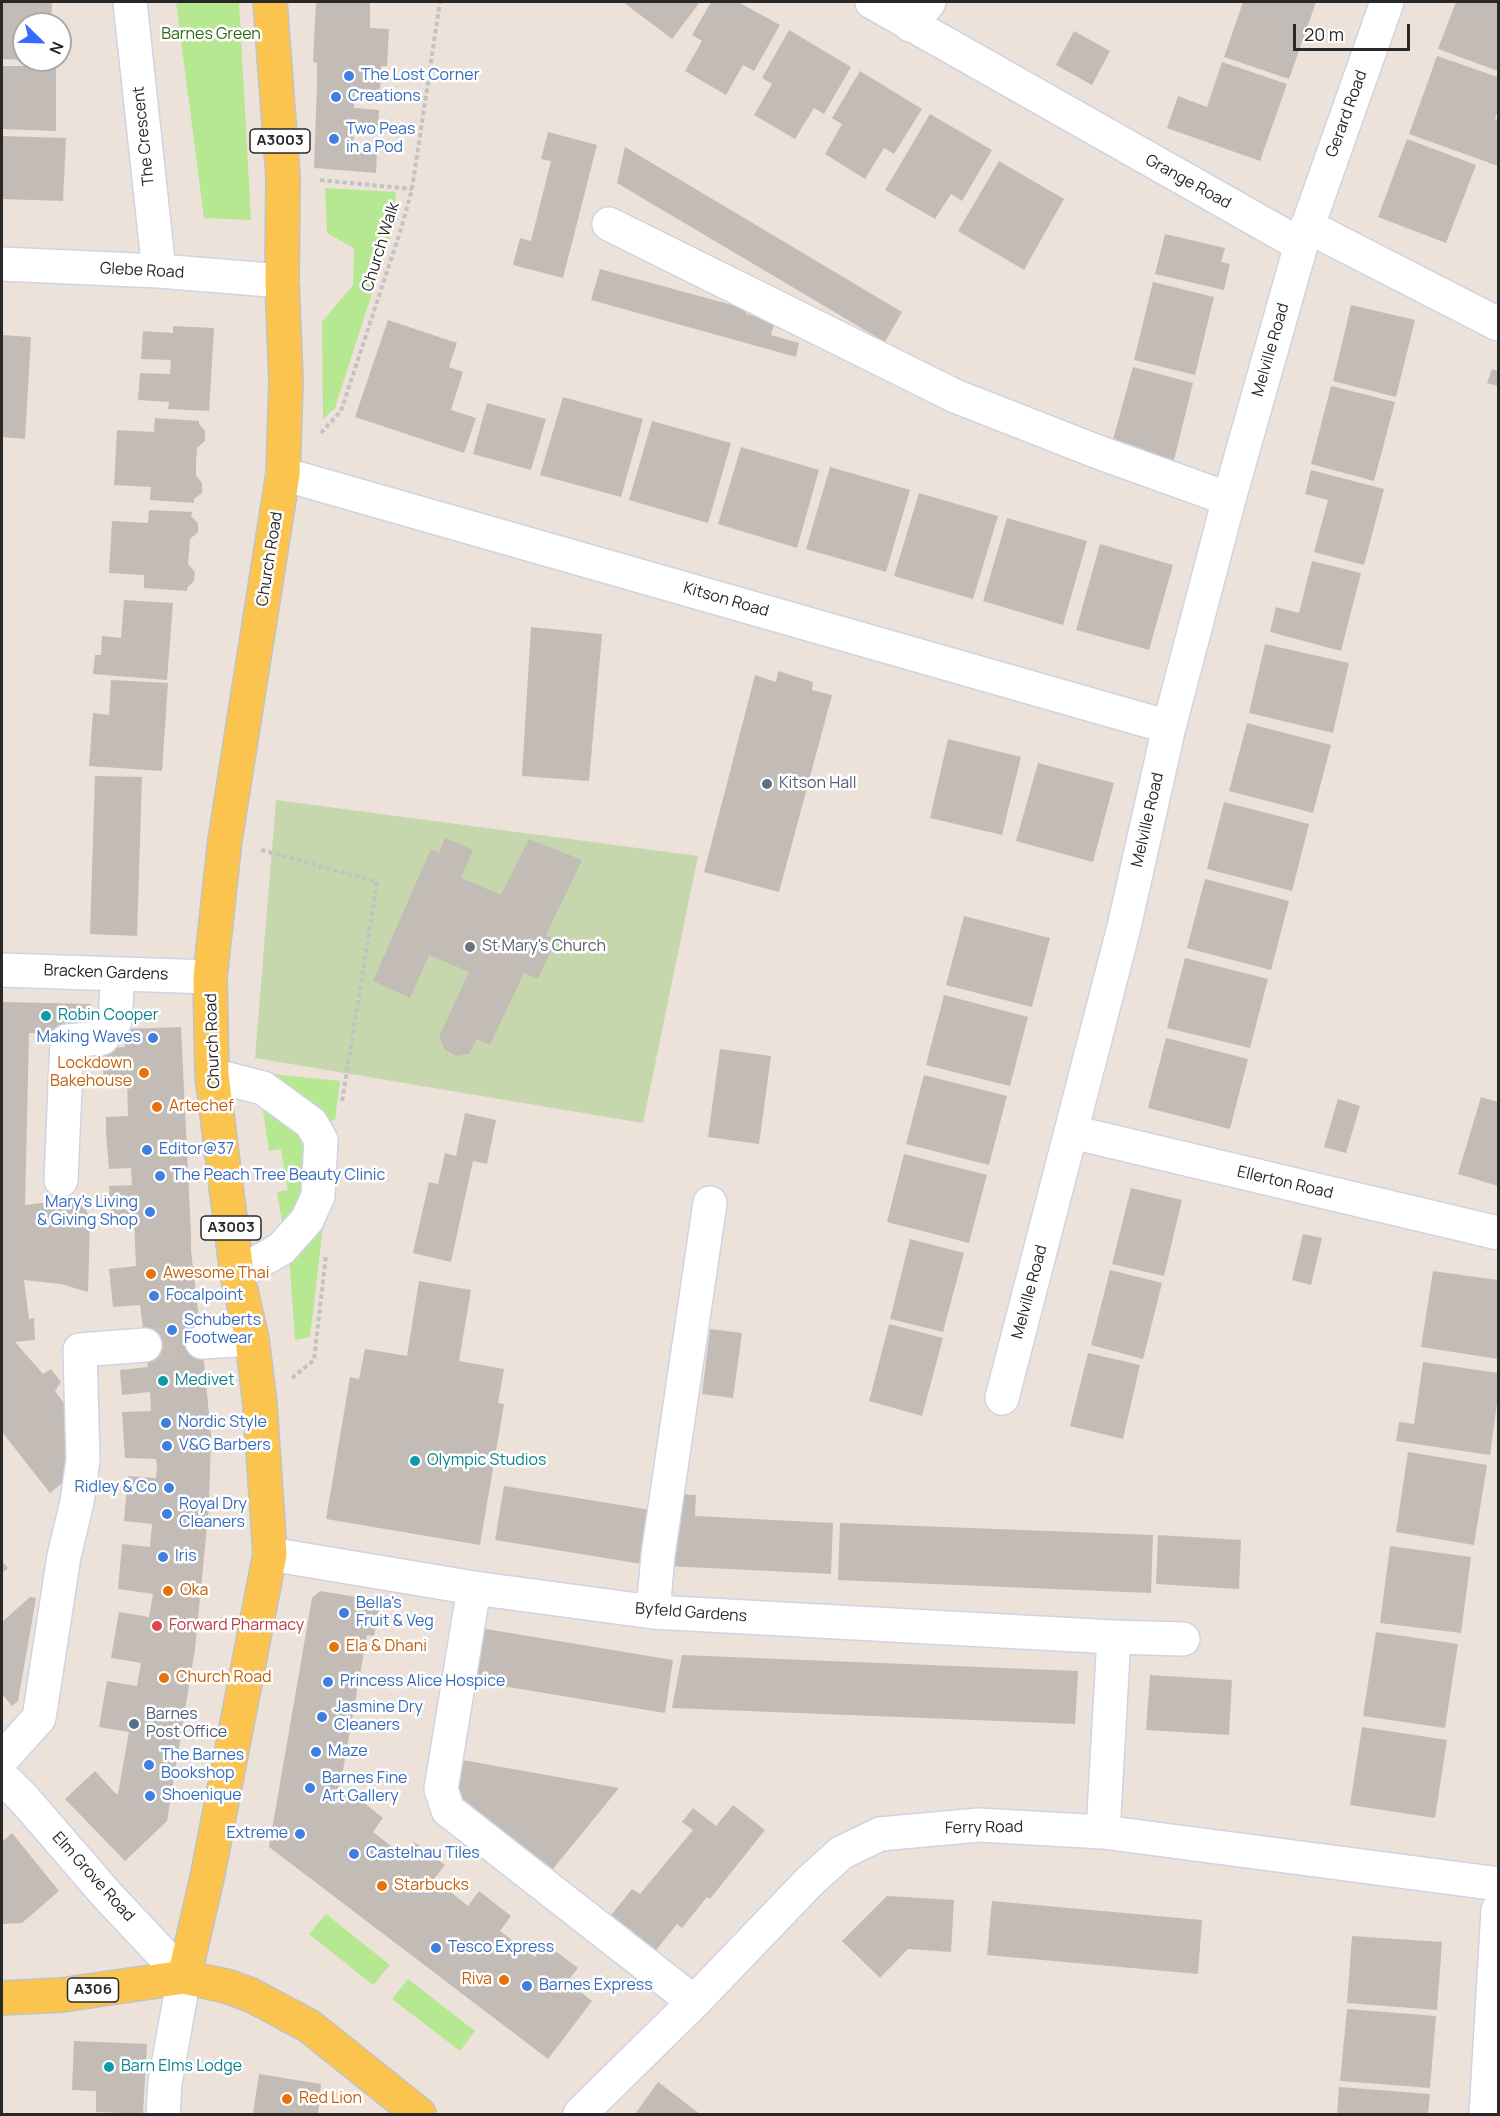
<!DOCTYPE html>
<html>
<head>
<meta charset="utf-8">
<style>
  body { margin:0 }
  #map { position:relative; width:1500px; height:2116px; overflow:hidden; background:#ece2d9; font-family:Manrope,sans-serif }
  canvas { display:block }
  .frame { position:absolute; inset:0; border:3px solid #282828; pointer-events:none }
  .north { position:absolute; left:12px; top:12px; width:60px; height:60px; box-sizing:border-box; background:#fff; border:2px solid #a9a9a9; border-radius:50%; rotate:113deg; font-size:16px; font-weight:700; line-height:24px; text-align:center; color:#282828 }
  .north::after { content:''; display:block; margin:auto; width:21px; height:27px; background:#336aff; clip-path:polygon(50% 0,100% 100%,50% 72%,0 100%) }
  .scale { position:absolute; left:1293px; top:24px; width:117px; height:27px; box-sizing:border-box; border:3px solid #282828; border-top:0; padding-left:8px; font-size:18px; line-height:21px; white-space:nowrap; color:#282828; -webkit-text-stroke:4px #fff; paint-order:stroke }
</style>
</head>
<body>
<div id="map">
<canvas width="1500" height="2116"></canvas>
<div class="frame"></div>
<div class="north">N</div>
<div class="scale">20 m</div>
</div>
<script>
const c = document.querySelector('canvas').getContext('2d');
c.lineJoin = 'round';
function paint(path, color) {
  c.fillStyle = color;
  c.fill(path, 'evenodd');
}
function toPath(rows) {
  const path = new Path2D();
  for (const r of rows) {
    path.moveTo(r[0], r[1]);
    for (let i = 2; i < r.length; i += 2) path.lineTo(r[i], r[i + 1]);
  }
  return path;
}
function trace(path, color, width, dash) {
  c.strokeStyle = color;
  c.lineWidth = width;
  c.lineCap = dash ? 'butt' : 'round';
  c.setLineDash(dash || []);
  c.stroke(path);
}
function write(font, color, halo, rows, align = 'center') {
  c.font = font + ' Manrope,sans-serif';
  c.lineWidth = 5;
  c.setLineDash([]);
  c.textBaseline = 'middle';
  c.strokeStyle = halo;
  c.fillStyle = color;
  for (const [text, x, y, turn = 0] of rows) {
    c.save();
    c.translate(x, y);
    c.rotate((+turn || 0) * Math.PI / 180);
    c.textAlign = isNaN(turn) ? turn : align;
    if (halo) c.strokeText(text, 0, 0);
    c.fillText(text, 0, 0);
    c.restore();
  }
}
const green = toPath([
  [176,2,239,2,251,220,204,218],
  [325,188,396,192,393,228,335,408,323,419,322,322,353,285,354,248,327,233],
  [272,1074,340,1081,335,1120,328,1121],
  [271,1108,311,1139,308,1196,289,1224,282,1222,277,1192,288,1190,281,1149,269,1151,263,1111],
  [316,1223,323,1226,310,1337,295,1340,289,1255],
  [326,1914,390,1965,373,1985,309,1934],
  [408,1979,475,2031,460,2051,392,1999]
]);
const cemetery = toPath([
  [276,800,698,856,643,1123,255,1058]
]);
const building = toPath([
  [2,2,52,2,51,24,24,24,24,60,2,59],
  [316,2,370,2,370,28,389,29,387,66,381,66,380,91,355,88,354,108,379,110,378,132,354,129,353,149,377,152,376,173,314,168,317,85,317,63,313,62],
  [623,2,700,2,672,39],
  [711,2,738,2,780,25,754,71,743,65,726,95,685,71,702,41,692,35],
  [1243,2,1316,2,1289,79,1224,57],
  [1456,2,1498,2,1498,71,1438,49],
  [789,30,851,67,824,114,814,108,795,139,754,115,772,84,762,78],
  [1074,31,1110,51,1092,85,1056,65],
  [1437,56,1498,77,1498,110,1495,119,1498,120,1498,166,1409,134],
  [1222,62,1287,84,1260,161,1167,128,1178,96,1207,107],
  [2,66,56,66,56,131,2,129],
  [860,71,922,109,894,154,884,148,865,179,825,154,842,124,832,118],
  [930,114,992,150,962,201,951,194,935,219,885,190],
  [548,132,597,145,563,278,513,265,520,238,531,241,551,161,541,159],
  [2,136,66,138,63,201,2,199],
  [1407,139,1476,165,1446,243,1378,217],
  [625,147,902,312,885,342,617,183],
  [999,161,1064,199,1024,270,958,231],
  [1165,234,1225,248,1221,262,1230,264,1224,290,1155,274],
  [600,269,747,309,746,314,775,321,771,335,799,343,796,357,591,300],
  [1153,282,1214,297,1195,375,1134,360],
  [1351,305,1415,320,1396,397,1333,381],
  [388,320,457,343,449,367,463,372,451,410,476,418,464,453,355,417],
  [173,326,214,328,209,411,168,409,169,402,138,400,140,373,170,374,171,360,141,359,143,331,173,333],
  [2,335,31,337,25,439,2,437],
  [1133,367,1193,383,1174,460,1112,443],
  [1492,369,1498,371,1498,386,1487,383],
  [1331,386,1395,402,1374,481,1311,464],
  [563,397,643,419,621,497,540,475],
  [487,403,546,419,531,470,473,454],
  [155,418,199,421,199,424,205,431,205,441,197,448,196,462,196,475,202,483,202,493,194,499,194,503,150,500,151,487,114,485,117,430,154,432],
  [652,421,731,443,708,523,629,500],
  [741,447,819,470,797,548,718,524],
  [830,467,910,490,886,572,806,549],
  [1311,470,1384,489,1364,565,1314,552,1328,500,1305,494],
  [919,493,998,516,973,599,894,576],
  [149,510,192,512,191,516,198,523,198,532,190,539,188,564,195,572,194,581,187,588,187,591,144,588,144,575,109,573,112,521,148,523],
  [1007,518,1087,541,1063,625,983,601],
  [1100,544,1173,565,1149,650,1076,630],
  [1312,561,1361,573,1341,651,1270,632,1276,607,1299,613],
  [124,600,173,603,167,680,93,674,95,655,101,655,102,636,121,638],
  [531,627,602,634,589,781,522,776],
  [1265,644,1349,663,1333,733,1249,713],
  [778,671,813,682,812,690,832,695,779,892,704,872,755,675,776,682],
  [111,680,168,683,162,771,89,766,93,713,109,715],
  [1247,723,1331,745,1313,813,1229,791],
  [948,739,1021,757,1002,835,930,818],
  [1038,763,1114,783,1093,862,1016,841],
  [95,776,142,777,137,936,90,934],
  [1224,802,1309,824,1292,891,1207,869],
  [445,838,473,850,461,878,501,895,529,839,582,860,546,935,556,940,538,979,524,973,490,1045,477,1039,469,1054,456,1056,445,1050,439,1037,469,972,429,955,410,998,373,981,431,849,439,853],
  [1205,879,1289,901,1271,970,1187,948],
  [964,916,1050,938,1032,1007,946,985],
  [1185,958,1268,979,1250,1048,1167,1028],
  [944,995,1028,1017,1010,1086,926,1065],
  [3,1002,91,1004,90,1034,29,1033,25,1205,82,1198,90,1220,88,1292,61,1284,24,1280,29,1319,34,1318,35,1340,15,1342,43,1374,51,1369,61,1382,55,1391,74,1417,71,1476,50,1493,2,1432],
  [181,1027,191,1234,191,1251,204,1362,211,1435,209,1506,195,1649,167,1821,125,1861,65,1799,95,1771,115,1793,118,1794,129,1732,99,1727,107,1681,137,1686,141,1663,111,1658,119,1612,149,1617,153,1594,118,1589,122,1544,150,1547,152,1524,124,1521,128,1476,156,1478,157,1467,156,1459,125,1458,122,1412,151,1411,150,1392,122,1395,120,1370,148,1367,140,1305,113,1307,109,1269,136,1266,134,1220,111,1221,109,1186,132,1185,131,1168,109,1169,106,1134,106,1117,128,1116,127,1081,104,1082,102,1048,125,1047,124,1029],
  [1166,1038,1248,1059,1230,1129,1148,1108],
  [720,1049,771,1056,759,1144,708,1137],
  [924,1075,1007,1096,989,1165,906,1144],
  [1481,1097,1498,1102,1498,1186,1458,1174],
  [1338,1099,1360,1106,1346,1153,1324,1147],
  [465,1113,496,1120,487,1164,473,1161,451,1262,413,1253,429,1182,438,1184,445,1153,456,1156],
  [904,1154,987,1175,969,1243,887,1222],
  [1131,1188,1182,1200,1164,1276,1112,1264],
  [1303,1234,1322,1238,1311,1285,1292,1280],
  [910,1239,964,1253,943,1332,890,1319],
  [1110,1270,1162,1283,1143,1359,1091,1345],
  [1433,1271,1498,1280,1498,1359,1421,1347],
  [419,1281,471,1290,459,1361,504,1369,498,1403,504,1404,480,1545,326,1519,350,1377,359,1379,365,1349,407,1356],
  [889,1324,943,1338,922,1416,869,1401],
  [710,1329,742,1333,733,1398,702,1394],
  [1088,1353,1140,1365,1123,1439,1070,1426],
  [1423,1362,1498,1373,1498,1396,1490,1455,1396,1441,1399,1422,1414,1424],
  [1408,1452,1487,1465,1474,1545,1396,1532],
  [504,1486,657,1511,648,1565,495,1540],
  [680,1494,696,1495,695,1516,833,1523,831,1574,667,1566],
  [840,1523,1153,1535,1151,1593,838,1580],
  [1158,1535,1241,1540,1239,1589,1156,1584],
  [1390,1546,1471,1557,1461,1633,1380,1623],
  [2,1561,8,1568,2,1573],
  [320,1591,381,1601,374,1636,367,1635,337,1804,348,1790,383,1818,373,1832,403,1855,414,1842,445,1865,434,1879,468,1906,479,1891,511,1916,500,1931,535,1957,545,1943,578,1968,567,1982,592,2001,548,2059,269,1847,312,1598],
  [30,1597,36,1598,18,1701,12,1706,2,1694,2,1620,3,1621],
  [480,1628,673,1660,665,1713,472,1681],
  [1376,1632,1458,1644,1445,1728,1363,1716],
  [682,1655,1078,1671,1075,1724,672,1708],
  [1150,1675,1232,1680,1229,1735,1146,1730],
  [1362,1727,1447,1740,1435,1818,1350,1805],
  [457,1759,619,1788,548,1875,451,1791],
  [733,1805,765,1830,710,1899,707,1897,682,1928,677,1924,653,1954,608,1919,632,1889,640,1894,693,1830,682,1822,693,1808,716,1826],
  [12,1833,59,1891,22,1923,2,1924,2,1842],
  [887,1896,954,1900,951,1952,908,1949,880,1978,842,1941],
  [992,1901,1202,1920,1198,1974,987,1955],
  [1352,1936,1442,1942,1437,2010,1347,2003],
  [1347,2009,1436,2016,1430,2088,1340,2081],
  [74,2041,147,2044,143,2114,96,2112,96,2091,72,2090],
  [259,2074,321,2084,318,2114,253,2114],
  [658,2082,696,2111,701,2114,635,2114],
  [1339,2087,1430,2094,1428,2114,1337,2114]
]);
const minorTunnel = toPath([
  [145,1345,202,1342]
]);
const path = toPath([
  [320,180,412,189],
  [321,433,341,411,401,229,412,189,440,2],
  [261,850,377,882,342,1102],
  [292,1378,314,1360,326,1255]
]);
const minor = toPath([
  [130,2,159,271],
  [872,2,1301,245,1387,2],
  [910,25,929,2],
  [609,224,955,396,1098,452,1229,499],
  [1307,226,1498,324],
  [2,264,159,271,282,281],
  [283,474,1169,727],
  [2,970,210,977],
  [212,1075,263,1088,311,1123,321,1140,318,1196,307,1220,281,1249,237,1274],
  [1072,1132,1498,1233],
  [61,1180,67,1041,102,1038,115,1021,118,974],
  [202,1342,252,1339],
  [1002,1398,1124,927,1169,727,1229,499,1301,245],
  [270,1554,474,1588,653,1612,1114,1637,1103,1832],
  [474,1588,441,1789,448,1810,694,2002],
  [653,1612,658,1555,710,1203],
  [1114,1637,1183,1639],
  [2,1759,39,1718,64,1556,77,1502,83,1460,80,1350,145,1345],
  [2,1777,25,1800,107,1895,184,1977,165,2083,163,2114],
  [580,2114,694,2002,809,1882,841,1853,880,1834,979,1825,1103,1832,1498,1884],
  [1486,2114,1498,1910]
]);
const major = toPath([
  [184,1977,207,1878,270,1554,260,1405,252,1339,237,1274,212,1075,210,977,225,840,283,474,286,381,282,281,283,177,270,2],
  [2,1998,62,1995,184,1977,226,1986,251,1995,309,2026,419,2114]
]);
const markers = [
  [349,76,6,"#3f7fe0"],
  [336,97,6,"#3f7fe0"],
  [334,139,6,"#3f7fe0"],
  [767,784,6,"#5c6f8a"],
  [470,947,6,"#6b7280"],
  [46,1016,6,"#0f9aa8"],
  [153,1038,6,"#3f7fe0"],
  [144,1073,6,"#e8710a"],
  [157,1107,6,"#e8710a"],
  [147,1150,6,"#3f7fe0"],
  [160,1176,6,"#3f7fe0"],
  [150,1212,6,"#3f7fe0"],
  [151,1274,6,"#e8710a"],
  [154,1296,6,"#3f7fe0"],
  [172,1330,6,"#3f7fe0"],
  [163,1381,6,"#0f9aa8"],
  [166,1423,6,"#3f7fe0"],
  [167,1446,6,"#3f7fe0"],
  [415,1461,6,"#0f9aa8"],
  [169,1488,6,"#3f7fe0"],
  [167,1514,6,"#3f7fe0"],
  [163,1557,6,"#3f7fe0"],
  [168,1591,6,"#e8710a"],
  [344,1613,6,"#3f7fe0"],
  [157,1626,6,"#e0444e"],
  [334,1647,6,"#e8710a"],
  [164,1678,6,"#e8710a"],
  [328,1682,6,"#3f7fe0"],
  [322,1717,6,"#3f7fe0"],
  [134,1724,6,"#5c6f8a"],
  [316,1752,6,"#3f7fe0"],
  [149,1765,6,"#3f7fe0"],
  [310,1788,6,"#3f7fe0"],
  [150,1796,6,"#3f7fe0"],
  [300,1834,6,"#3f7fe0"],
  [354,1854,6,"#3f7fe0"],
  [382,1886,6,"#e8710a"],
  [436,1948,6,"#3f7fe0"],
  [504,1980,6,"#e8710a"],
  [527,1986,6,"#3f7fe0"],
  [109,2067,6,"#0f9aa8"],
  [287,2099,6,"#e8710a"]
];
const shields = [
  [280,141,60],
  [231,1228,60],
  [93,1990,51]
];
const shieldNames = [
  ["A3003",280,141],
  ["A3003",231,1228],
  ["A306",93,1990]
];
const parkNames = [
  ["Barnes Green",211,35]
];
const shopNames = [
  ["The Lost Corner",361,76],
  ["Creations",348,97],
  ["Two Peas",346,130],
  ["in a Pod",346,148],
  ["Making Waves",141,1038,"right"],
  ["Editor@37",159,1150],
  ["The Peach Tree Beauty Clinic",172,1176],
  ["Mary’s Living",138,1203,"right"],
  ["& Giving Shop",138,1221,"right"],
  ["Focalpoint",166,1296],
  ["Schuberts",184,1321],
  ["Footwear",184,1339],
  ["Nordic Style",178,1423],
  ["V&G Barbers",179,1446],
  ["Ridley & Co",157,1488,"right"],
  ["Royal Dry",179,1505],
  ["Cleaners",179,1523],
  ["Iris",175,1557],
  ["Bella's",356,1604],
  ["Fruit & Veg",356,1622],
  ["Princess Alice Hospice",340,1682],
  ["Jasmine Dry",334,1708],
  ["Cleaners",334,1726],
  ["Maze",328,1752],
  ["The Barnes",161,1756],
  ["Bookshop",161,1774],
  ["Barnes Fine",322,1779],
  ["Art Gallery",322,1797],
  ["Shoenique",162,1796],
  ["Extreme",288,1834,"right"],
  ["Castelnau Tiles",366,1854],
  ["Tesco Express",448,1948],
  ["Barnes Express",539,1986]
];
const streetNames = [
  ["Gerard Road",1347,114,-70],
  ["The Crescent",144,136,-96],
  ["Grange Road",1188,182,29],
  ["Church Walk",381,247,-73],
  ["Glebe Road",142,271,3],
  ["Melville Road",1271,350,-74],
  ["Church Road",270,559,-81],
  ["Kitson Road",726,600,16],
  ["Melville Road",1148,820,-77],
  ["Bracken Gardens",106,973,2],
  ["Church Road",213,1041,-92],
  ["Ellerton Road",1285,1183,13],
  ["Melville Road",1030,1292,-75],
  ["Byfeld Gardens",691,1613,4],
  ["Ferry Road",984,1828,-1],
  ["Elm Grove Road",93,1877,48]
];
const serviceNames = [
  ["Kitson Hall",779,784],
  ["Barnes",146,1715],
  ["Post Office",146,1733]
];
const worshipNames = [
  ["St Mary's Church",482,947]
];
const cultureNames = [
  ["Robin Cooper",58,1016],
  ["Medivet",175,1381],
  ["Olympic Studios",427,1461],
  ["Barn Elms Lodge",121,2067]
];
const foodNames = [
  ["Lockdown",132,1064,"right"],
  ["Bakehouse",132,1082,"right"],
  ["Artechef",169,1107],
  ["Awesome Thai",163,1274],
  ["Oka",180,1591],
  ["Ela & Dhani",346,1647],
  ["Church Road",176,1678],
  ["Starbucks",394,1886],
  ["Riva",492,1980,"right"],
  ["Red Lion",299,2099]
];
const healthNames = [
  ["Forward Pharmacy",169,1626]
];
paint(green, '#b5e890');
paint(cemetery, '#c6d7ae');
paint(building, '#c3bcb6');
trace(minorTunnel, '#c5bdb6', 33, [33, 16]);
trace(minor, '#ced4e3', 36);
trace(major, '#c3c3c3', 36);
trace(path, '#c3c3c3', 4, [4.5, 3]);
trace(minor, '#fff', 33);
trace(major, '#fbc44f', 33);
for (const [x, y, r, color] of markers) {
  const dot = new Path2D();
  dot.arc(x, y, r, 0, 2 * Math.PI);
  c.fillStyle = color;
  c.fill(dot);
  trace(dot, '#fff', 2);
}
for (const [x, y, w] of shields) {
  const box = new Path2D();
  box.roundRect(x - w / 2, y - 12, w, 24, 4.5);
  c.fillStyle = '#fff';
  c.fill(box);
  trace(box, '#282828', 1.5);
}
write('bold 15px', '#282828', null, shieldNames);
write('16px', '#2d6a14', '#fff', parkNames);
write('16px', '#366cbe', '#fff', shopNames, 'left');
write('16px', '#282828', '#fff', streetNames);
write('16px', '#4e5e75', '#fff', serviceNames, 'left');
write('16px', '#5b616d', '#fff', worshipNames, 'left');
write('16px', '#0d838f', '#fff', cultureNames, 'left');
write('16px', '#c56008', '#fff', foodNames, 'left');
write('16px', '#be3a42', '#fff', healthNames, 'left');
</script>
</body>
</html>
